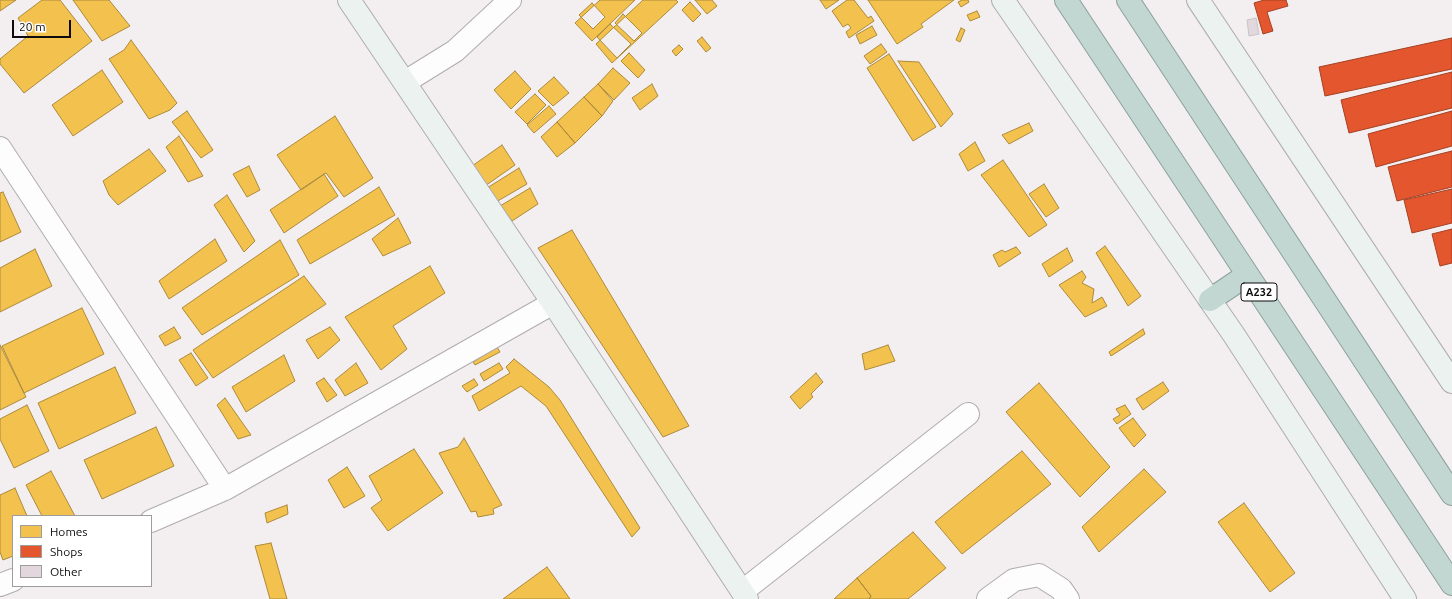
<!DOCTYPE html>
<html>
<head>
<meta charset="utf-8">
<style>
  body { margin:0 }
  #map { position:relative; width:1452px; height:599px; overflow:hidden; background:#f3eff1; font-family:Ubuntu,sans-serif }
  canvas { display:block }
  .legend { position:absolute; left:12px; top:515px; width:140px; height:72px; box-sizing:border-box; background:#fff; border:1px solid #9e9d9e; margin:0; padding:5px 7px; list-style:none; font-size:12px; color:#0d0b0c }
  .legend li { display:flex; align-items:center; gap:8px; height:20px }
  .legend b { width:20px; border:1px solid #9e9d9e }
  .scale { position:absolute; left:12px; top:20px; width:59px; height:18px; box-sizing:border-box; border:2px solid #0d0b0c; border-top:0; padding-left:5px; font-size:12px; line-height:14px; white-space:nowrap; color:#0d0b0c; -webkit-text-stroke:3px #fff; paint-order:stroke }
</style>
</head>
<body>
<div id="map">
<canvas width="1452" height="599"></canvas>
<ul class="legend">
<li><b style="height:11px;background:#f2c14e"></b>Homes</li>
<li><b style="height:11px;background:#e4572e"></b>Shops</li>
<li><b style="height:11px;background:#e2d7dd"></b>Other</li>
</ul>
<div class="scale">20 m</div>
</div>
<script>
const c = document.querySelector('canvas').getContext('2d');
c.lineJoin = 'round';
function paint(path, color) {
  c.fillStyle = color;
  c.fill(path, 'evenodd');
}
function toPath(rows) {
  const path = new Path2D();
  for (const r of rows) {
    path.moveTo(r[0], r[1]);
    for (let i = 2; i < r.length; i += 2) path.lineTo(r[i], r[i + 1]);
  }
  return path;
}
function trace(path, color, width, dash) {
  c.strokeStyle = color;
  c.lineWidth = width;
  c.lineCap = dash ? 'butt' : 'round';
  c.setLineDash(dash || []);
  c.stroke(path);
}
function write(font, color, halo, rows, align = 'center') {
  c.font = font + ' Ubuntu,sans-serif';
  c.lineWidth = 4;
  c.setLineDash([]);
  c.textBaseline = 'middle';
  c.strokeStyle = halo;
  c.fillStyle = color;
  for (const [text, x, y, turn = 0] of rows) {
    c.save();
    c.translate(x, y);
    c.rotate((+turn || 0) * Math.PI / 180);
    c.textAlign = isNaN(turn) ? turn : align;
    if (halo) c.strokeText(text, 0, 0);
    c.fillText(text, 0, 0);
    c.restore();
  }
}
const homes = toPath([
  [0,0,16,0,0,11,0,0],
  [42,0,60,0,92,41,24,93,0,64,0,59,28,36,18,18,42,0],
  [73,0,109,0,130,26,102,41,73,0],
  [600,0,635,0,592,41,575,23,600,0],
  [643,0,676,0,678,2,612,63,596,44,643,0],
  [695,0,712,0,717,6,707,14,695,0],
  [820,0,839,0,826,9,820,0],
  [847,0,854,0,868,18,871,16,874,21,849,38,846,32,851,28,848,24,843,27,832,11,847,0],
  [868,0,954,0,921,24,923,27,897,44,868,0],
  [962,0,968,0,969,2,961,7,958,2,962,0],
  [690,2,701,14,693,22,682,10,690,2],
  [592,3,605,17,593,29,579,15,592,3],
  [977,11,980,17,970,21,967,15,977,11],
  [623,14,642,33,634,41,615,23,623,14],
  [610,24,631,44,617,58,597,37,610,24],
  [872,26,877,35,860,44,856,35,872,26],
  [961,28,965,30,960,42,956,40,961,28],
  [702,37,711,48,706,52,697,41,702,37],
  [131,40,177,103,170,110,149,119,109,59,124,50,131,40],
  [881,44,887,52,870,64,864,56,881,44],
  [679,45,683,49,676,56,672,51,679,45],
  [629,53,645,70,638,78,621,61,629,53],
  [889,54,936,127,913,141,867,68,889,54],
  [898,61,919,62,953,114,941,127,898,61],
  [613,68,630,83,614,100,598,84,613,68],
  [102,70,123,102,73,136,52,105,102,70],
  [515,71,531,89,511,109,494,90,515,71],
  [554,77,569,93,553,106,538,91,554,77],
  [598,84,613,101,602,116,584,97,598,84],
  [652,84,658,96,640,110,632,98,652,84],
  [535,94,546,105,527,124,515,112,535,94],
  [584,97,602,116,575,143,557,122,584,97],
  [549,106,556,114,534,133,527,125,549,106],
  [187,111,213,150,201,158,172,122,187,111],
  [335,116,373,178,344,197,326,173,301,190,277,155,335,116],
  [557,122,575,143,557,157,541,137,557,122],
  [1029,123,1033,131,1009,144,1002,135,1029,123],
  [179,136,203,176,188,182,166,147,179,136],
  [975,142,985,161,968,171,959,154,975,142],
  [502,145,515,165,485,186,472,166,502,145],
  [149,149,166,171,118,205,109,195,103,181,149,149],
  [1003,160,1047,225,1029,237,981,175,1003,160],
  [249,166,260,190,247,197,233,174,249,166],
  [519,168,527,184,496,202,487,188,519,168],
  [324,174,338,196,284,233,270,210,324,174],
  [1044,184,1059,208,1046,217,1029,194,1044,184],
  [379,187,395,215,310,264,297,240,379,187],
  [530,188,538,204,512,221,500,206,530,188],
  [3,192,21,232,0,242,0,193,3,192],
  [227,195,255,241,244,252,214,205,227,195],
  [398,218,411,243,383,256,372,239,398,218],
  [572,230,689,426,663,437,538,248,572,230],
  [215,239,227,261,169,299,159,281,215,239],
  [280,240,299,275,202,335,182,308,280,240],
  [1105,246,1141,296,1128,306,1096,253,1105,246],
  [1016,247,1021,253,999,267,993,255,1002,250,1005,252,1016,247],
  [1067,248,1073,261,1049,277,1042,264,1067,248],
  [35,249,52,286,0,312,0,268,35,249],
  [430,266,445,293,393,326,407,349,381,370,345,317,430,266],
  [1082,271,1086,277,1082,283,1094,289,1092,303,1102,297,1107,306,1085,317,1059,285,1082,271],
  [304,276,326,304,213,378,193,350,304,276],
  [82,308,104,354,24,393,2,346,82,308],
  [174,327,181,338,165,346,159,336,174,327],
  [330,327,340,340,318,359,306,340,330,327],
  [1143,329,1145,334,1111,356,1109,352,1143,329],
  [0,345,26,397,0,410,0,345],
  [888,345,895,361,865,370,862,354,888,345],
  [497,347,500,352,475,365,473,362,497,347],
  [191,353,208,378,196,386,179,360,191,353],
  [284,355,295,381,246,412,232,387,284,355],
  [514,359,549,387,560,400,640,528,632,537,546,406,521,386,479,411,472,396,510,373,506,367,514,359],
  [356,363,368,383,345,396,335,380,356,363],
  [499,363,503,369,484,381,480,374,499,363],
  [115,367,136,413,59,449,38,403,115,367],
  [816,373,823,382,811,394,813,397,800,409,790,397,816,373],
  [324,378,337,395,327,402,316,383,324,378],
  [474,379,478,385,467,392,462,386,474,379],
  [1163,382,1169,391,1143,410,1136,399,1163,382],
  [1039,383,1110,467,1080,497,1006,412,1039,383],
  [225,398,251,435,238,439,217,405,225,398],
  [27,405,49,451,14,468,0,439,0,419,27,405],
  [1125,405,1131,414,1117,424,1113,419,1120,415,1116,409,1125,405],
  [1133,418,1146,435,1134,447,1119,428,1133,418],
  [156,427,174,466,102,499,84,460,156,427],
  [464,438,502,505,493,509,494,514,478,517,476,511,471,512,439,453,458,447,464,438],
  [414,449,443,493,388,531,371,508,382,500,369,476,414,449],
  [1022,451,1051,484,962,554,935,522,1022,451],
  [347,467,365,496,344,508,328,480,347,467],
  [1144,469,1166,492,1099,552,1082,527,1144,469],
  [51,471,75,516,42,516,26,485,51,471],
  [15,488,27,516,13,516,13,556,3,560,0,552,0,495,15,488],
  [1244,503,1295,573,1270,592,1218,522,1244,503],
  [287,505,288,514,267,523,265,513,287,505],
  [913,532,946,568,908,599,869,599,871,596,857,578,913,532],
  [271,543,287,599,270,599,255,546,271,543],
  [547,567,570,599,503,599,547,567],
  [857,578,871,596,869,599,834,599,857,578]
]);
const shops = toPath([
  [1264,0,1286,0,1288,6,1267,12,1273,31,1263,34,1254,3,1264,0],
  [1452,38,1452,69,1325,96,1319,67,1452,38],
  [1452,72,1452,108,1349,133,1341,100,1452,72],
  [1452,111,1452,146,1376,167,1368,134,1452,111],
  [1452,151,1452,187,1397,201,1388,167,1452,151],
  [1452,189,1452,223,1412,233,1404,200,1452,189],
  [1452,229,1452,263,1440,266,1432,234,1452,229]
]);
const building = toPath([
  [1256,18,1259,34,1249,36,1247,20,1256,18]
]);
const street = toPath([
  [405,82,455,51,510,0],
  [0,148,225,489],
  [151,521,225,489,553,303],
  [0,585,13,580],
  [743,591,968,414],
  [988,599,1014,580,1039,575,1061,589,1068,599]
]);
const secondary = toPath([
  [349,0,553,303,747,599],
  [1003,0,1234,335,1405,599],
  [1198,0,1452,382]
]);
const highway = toPath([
  [1066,0,1452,584],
  [1128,0,1452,494],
  [1210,300,1247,275]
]);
const shields = [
  [1259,292,36]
];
const shieldNames = [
  ["A232",1259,292]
];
paint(homes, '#f2c14e');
trace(homes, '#ad8a3a', 1);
paint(shops, '#e4572e');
trace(shops, '#a44024', 1);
paint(building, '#e2d7dd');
trace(building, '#c7c4c6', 1);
trace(street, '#b0acae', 24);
trace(secondary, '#b0acae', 24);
trace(highway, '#8ca19c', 24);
trace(street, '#fdfdfd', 22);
trace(secondary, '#ebf2f0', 22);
trace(highway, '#c2d6d2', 22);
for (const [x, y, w] of shields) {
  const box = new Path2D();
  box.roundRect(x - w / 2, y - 9, w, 18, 3);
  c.fillStyle = '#fff';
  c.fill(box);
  trace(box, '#0d0b0c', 1);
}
write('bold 11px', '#0d0b0c', null, shieldNames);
</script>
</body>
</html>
